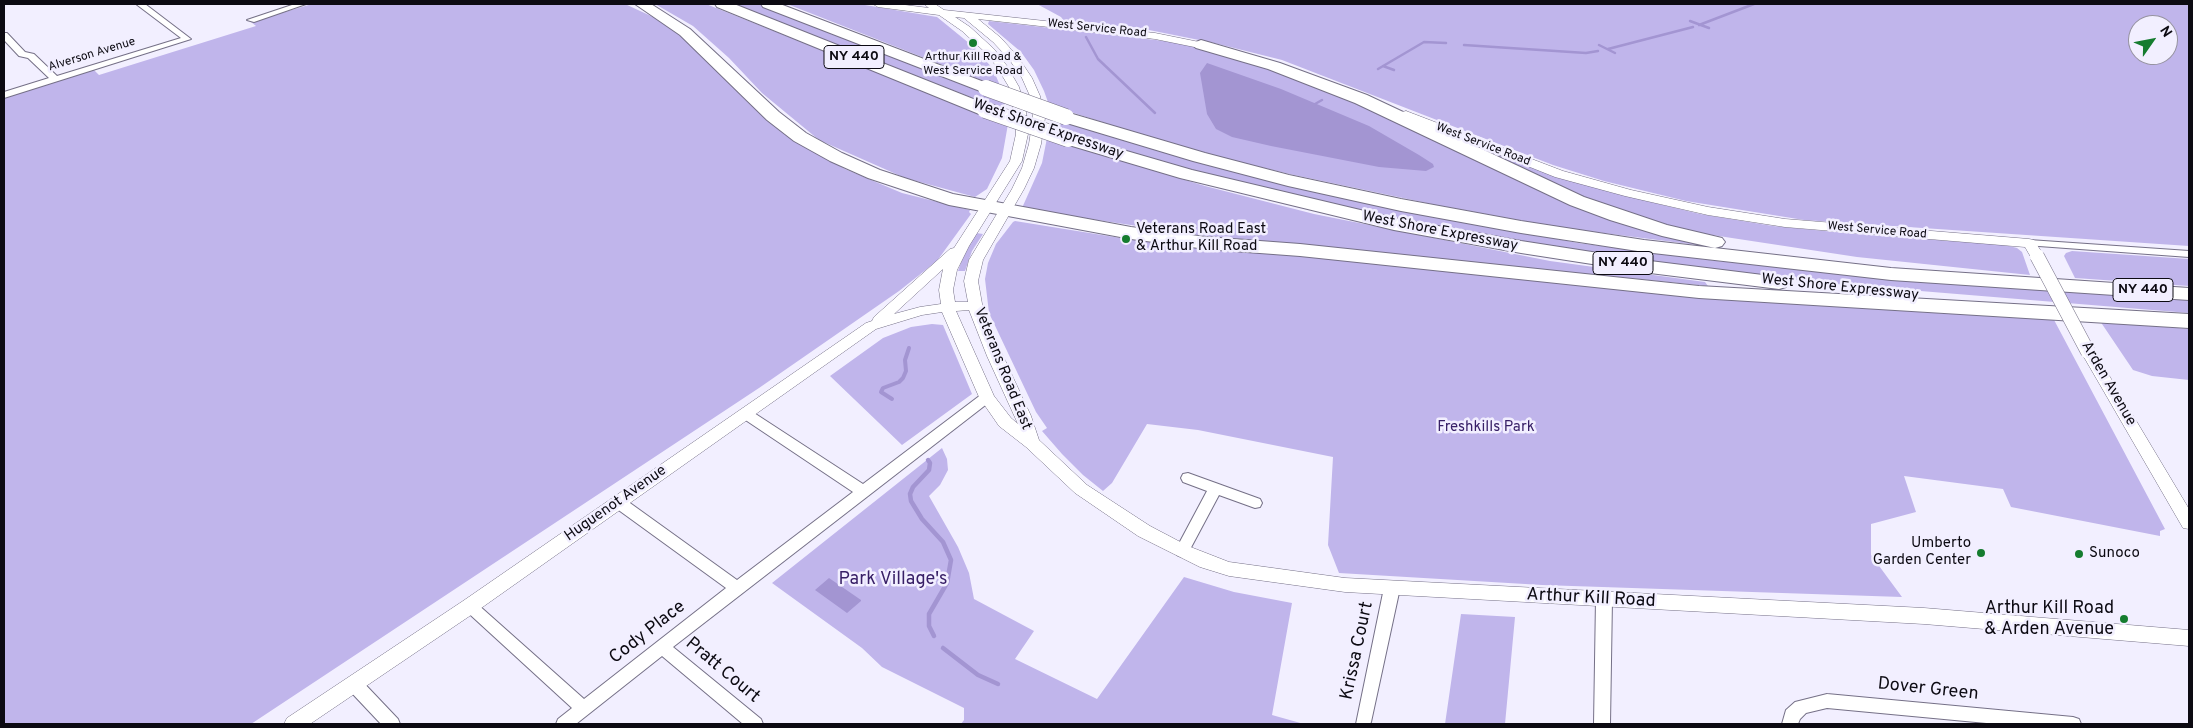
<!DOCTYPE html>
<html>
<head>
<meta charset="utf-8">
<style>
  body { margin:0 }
  #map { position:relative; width:2193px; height:728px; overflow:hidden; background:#f2efff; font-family:Overpass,sans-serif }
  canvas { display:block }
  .frame { position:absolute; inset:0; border:5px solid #0c0a12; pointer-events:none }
  .north { position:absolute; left:2128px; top:15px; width:50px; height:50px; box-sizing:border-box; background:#f2efff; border:1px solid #9693a0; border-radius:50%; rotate:57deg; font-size:14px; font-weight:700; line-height:20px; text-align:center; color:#0c0a12 }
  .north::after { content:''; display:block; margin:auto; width:18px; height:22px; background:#157c2f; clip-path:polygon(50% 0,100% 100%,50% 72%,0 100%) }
</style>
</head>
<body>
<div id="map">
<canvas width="2193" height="728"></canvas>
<div class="frame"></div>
<div class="north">N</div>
</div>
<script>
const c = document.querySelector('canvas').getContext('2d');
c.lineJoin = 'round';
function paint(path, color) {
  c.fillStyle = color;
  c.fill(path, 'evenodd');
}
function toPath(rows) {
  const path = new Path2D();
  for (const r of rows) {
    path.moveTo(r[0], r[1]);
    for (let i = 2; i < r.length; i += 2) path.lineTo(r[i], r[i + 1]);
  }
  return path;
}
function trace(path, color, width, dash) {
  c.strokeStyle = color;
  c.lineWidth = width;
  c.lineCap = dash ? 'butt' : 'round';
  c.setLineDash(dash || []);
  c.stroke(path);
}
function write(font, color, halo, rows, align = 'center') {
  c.font = font + ' Overpass,sans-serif';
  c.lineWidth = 5;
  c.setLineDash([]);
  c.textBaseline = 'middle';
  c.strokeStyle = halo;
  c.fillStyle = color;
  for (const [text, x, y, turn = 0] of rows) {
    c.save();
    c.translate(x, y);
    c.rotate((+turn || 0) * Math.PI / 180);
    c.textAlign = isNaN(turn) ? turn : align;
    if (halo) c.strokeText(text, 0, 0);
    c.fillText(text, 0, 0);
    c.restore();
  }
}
const green = toPath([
  [312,4,625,4,664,22,690,42,803,146,845,169,902,193,970,210,969,212,971,214,937,261,899,291,759,388,251,724,4,724,4,98,94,70,99,75,256,26,251,22],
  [655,4,706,4,1008,124,1002,158,987,189,975,197,905,178,819,140,762,93,729,58,693,26],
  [732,4,758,4,1004,101,1006,111],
  [787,4,859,4,937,17,975,48,993,69,1001,88],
  [1037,4,2189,4,2189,246,1804,220,1686,201,1604,181,1553,165,1282,60,1214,43,1139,28,1064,21,1061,17],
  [2138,25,2168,25,2168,55,2138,55],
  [989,21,1182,43,1265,66,1329,90,1499,168,1719,245,1720,248,1557,227,1436,205,1294,175,1189,150,1049,105,1044,91,1034,70,1021,52,988,24],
  [1052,117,1195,161,1310,191,1578,243,1717,261,1837,273,2189,299,2189,313,1835,284,1717,272,1441,230,1183,169,1052,127],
  [1442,131,1610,192,1700,214,1773,226,1856,234,2005,245,2017,248,2022,252,2030,275,1857,257,1699,233,1616,213],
  [1047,138,1205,186,1314,214,1550,261,1705,282,1708,286,1198,235,1023,209,1022,208,1042,163],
  [1015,221,1133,240,1136,238,1786,303,1935,313,2053,318,2165,529,2160,531,2160,536,2011,507,2003,489,1904,476,1916,512,1871,524,1871,555,1902,597,1542,585,1339,573,1328,545,1333,457,1198,430,1147,424,1112,483,1103,491,1083,475,1062,454,1042,431,1047,428,1036,412,989,313,985,279,988,263,996,244,1013,222],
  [976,233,983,234,972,251,965,271,958,271,965,251],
  [2072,251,2189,259,2189,286,2075,278,2064,256,2066,253],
  [2100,321,2189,329,2189,380,2152,376,2133,370],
  [932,324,943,325,972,394,902,445,830,376,883,338,911,327],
  [942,448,947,459,948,470,940,485,929,496,958,547,969,573,974,599,1034,631,1015,659,1097,699,1184,577,1234,592,1292,603,1272,715,1304,724,961,724,964,720,964,708,882,667,862,648,772,583],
  [1461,614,1515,617,1505,724,1445,724]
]);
const water = toPath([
  [1207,63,1281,89,1369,126,1419,155,1433,164,1434,167,1426,171,1379,167,1271,146,1232,137,1216,129,1207,114,1200,73],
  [829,578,861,600,861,601,847,613,815,590]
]);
const streamFar2 = toPath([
  [1690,21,1709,28],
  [1699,25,1754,4],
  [1086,37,1098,59,1155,113],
  [1464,45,1586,53,1598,51],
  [1599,45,1615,53],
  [1608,49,1693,27],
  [1383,66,1394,70],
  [1378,69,1424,42,1446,43],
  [1315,104,1322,100]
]);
const streamFar1 = toPath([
  [892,399,881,392,883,388,899,382,903,378,906,371,905,360,909,348]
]);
const stream = toPath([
  [928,460,930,463,929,470,913,487,910,494,911,501,922,519,943,542,951,560,947,583,929,614,929,626,934,636],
  [943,648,978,675,998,684]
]);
const minor = toPath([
  [136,4,145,4,191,39,4,98,4,92,49,78,28,58,19,56,4,40,4,33,7,33,25,52,34,54,57,76,181,38,136,4],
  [295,4,306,4,254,22,247,20,295,4],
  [2029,240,2189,251,2189,257,2025,245,2024,243,2025,241,2029,240],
  [987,393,992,394,993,397,992,400,673,647,761,719,763,724,743,724,662,656,576,724,556,724,558,719,572,708,465,610,462,606,465,602,470,600,475,602,584,699,726,588,613,506,611,502,613,498,623,498,737,580,853,492,741,417,739,414,741,411,751,411,863,484,982,394,987,393],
  [1188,473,1260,499,1262,503,1260,507,1255,508,1219,495,1187,555,1182,557,1177,555,1175,551,1207,491,1183,482,1181,478,1183,474,1188,473],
  [1392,582,1397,584,1400,588,1371,722,1370,724,1356,724,1384,588,1387,584,1392,582],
  [1604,593,1609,595,1612,599,1610,724,1594,724,1596,599,1599,595,1604,593],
  [354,677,360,679,398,719,400,724,381,724,348,689,346,684,348,679,354,677],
  [1827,694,2073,717,2079,719,2081,724,1997,724,1827,708,1806,713,1800,719,1798,724,1782,724,1786,710,1795,702,1827,694]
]);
const tertiary = toPath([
  [873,4,897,4,929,8,924,4,935,4,944,10,1155,33,1214,45,1219,48,1214,51,1155,39,978,19,1001,38,1018,57,1032,78,1040,96,1045,118,1041,144,1034,168,1024,189,983,260,978,281,984,315,1031,416,1039,440,1087,485,1150,526,1188,546,1229,562,1345,578,1924,608,2189,630,2189,646,1924,624,1345,592,1229,576,1200,567,1138,536,1075,493,1026,447,999,426,979,397,942,312,922,315,876,329,477,611,310,724,284,724,287,718,463,601,866,323,872,321,874,317,950,249,954,248,1010,161,1016,134,1014,112,1009,87,997,67,986,53,962,31,939,15,878,7,873,4],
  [955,17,964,18,993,42,1009,59,1022,78,1030,96,1033,118,1029,144,1022,168,1012,189,969,260,964,281,968,302,955,302,953,290,957,270,969,246,1022,161,1028,134,1026,112,1019,87,1007,66,994,49,970,27,955,17],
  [943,269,939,290,941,304,920,307,894,314,943,269],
  [969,310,987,356,1018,424,1011,418,994,396,956,311,969,310],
  [1406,111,1563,171,1631,190,1708,207,1785,219,2029,239,2034,240,2044,256,2042,259,2032,259,2025,247,1785,227,1708,215,1625,196,1555,177,1402,116,1400,114,1402,112,1406,111],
  [2088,347,2093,349,2095,352,2189,509,2189,529,2183,528,2081,352,2083,349,2088,347]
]);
const motorway = toPath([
  [635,4,651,4,690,29,779,112,806,133,842,153,880,170,953,194,1131,227,1206,237,1300,244,1699,286,2189,314,2189,328,1699,298,1300,256,1206,249,1131,239,949,205,868,178,830,161,794,141,767,120,680,35,635,4],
  [715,4,734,4,991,106,993,110,991,114,979,114,717,7,715,4],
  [761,4,780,4,992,85,994,88,992,91,980,91,763,7,761,4],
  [1201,40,1280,63,1367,95,1584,197,1667,225,1722,238,1725,242,1722,246,1715,248,1662,236,1610,220,1570,205,1355,103,1268,69,1196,48,1193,45,1196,42,1201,40],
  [1066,112,1205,153,1289,175,1401,199,1521,221,1644,240,1891,268,2189,288,2189,300,1891,280,1644,252,1521,233,1401,211,1288,186,1193,161,1060,121,1058,117,1060,113,1066,112],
  [1068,134,1192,170,1394,218,1521,241,1650,261,1779,277,1786,279,1789,283,1786,287,1779,289,1650,273,1521,253,1394,230,1180,178,1062,143,1059,139,1062,135,1068,134]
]);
const tertiaryBridge = toPath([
  [2037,256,2088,352]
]);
const motorwayBridge = toPath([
  [986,88,1066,117],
  [985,110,1068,139]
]);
const markers = [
  [973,43,5,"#157c2f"],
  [1126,239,5,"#157c2f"],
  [1981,553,5,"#157c2f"],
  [2079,554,5,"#157c2f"],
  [2124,619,5,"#157c2f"]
];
const farStreetnames = [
  ["West Service Road",1097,29,6],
  ["Alverson Avenue",92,55,-17],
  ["West Service Road",1483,145,21],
  ["West Service Road",1877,231,5]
];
const farPoinames = [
  ["Arthur Kill Road &",973,58],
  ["West Service Road",973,72]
];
const shields = [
  [854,57,60],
  [1623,263,60],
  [2143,290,60]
];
const shieldNames = [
  ["NY 440",854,57],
  ["NY 440",1623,263],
  ["NY 440",2143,290]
];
const streetNames = [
  ["West Shore Expressway",1048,130,19],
  ["West Shore Expressway",1440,232,11],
  ["West Shore Expressway",1840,288,6],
  ["Veterans Road East",1002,369,68],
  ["Arden Avenue",2108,384,60],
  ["Huguenot Avenue",616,504,-35]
];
const poiNames = [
  ["Veterans Road East",1136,230],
  ["& Arthur Kill Road",1136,247],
  ["Umberto",1971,544,"right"],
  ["Garden Center",1971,561,"right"],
  ["Sunoco",2089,554]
];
const parkNames = [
  ["Freshkills Park",1486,428]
];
const nearParknames = [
  ["Park Village's",893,580]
];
const nearStreetnames = [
  ["Arthur Kill Road",1591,599,3],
  ["Cody Place",648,633,-38],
  ["Krissa Court",1358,651,-78],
  ["Pratt Court",722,671,40],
  ["Dover Green",1928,690,6]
];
const nearPoinames = [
  ["Arthur Kill Road",2114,609],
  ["& Arden Avenue",2114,630]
];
paint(green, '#c0b5eb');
paint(water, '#a395d2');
trace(streamFar2, '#a395d2', 2.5);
trace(streamFar1, '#a395d2', 4);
trace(stream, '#a395d2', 4.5);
trace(minor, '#757087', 2);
trace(tertiary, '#757087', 1);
trace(motorway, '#757087', 2);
paint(minor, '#fff');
paint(tertiary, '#fff');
paint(motorway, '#fff');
trace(tertiaryBridge, '#757087', 15, []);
trace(motorwayBridge, '#757087', 17, []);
trace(tertiaryBridge, '#fff', 14);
trace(motorwayBridge, '#fff', 16);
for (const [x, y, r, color] of markers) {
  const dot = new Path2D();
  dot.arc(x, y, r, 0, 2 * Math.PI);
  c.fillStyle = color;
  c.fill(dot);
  trace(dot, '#f2efff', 2);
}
write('12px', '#0c0a12', '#f2efff', farStreetnames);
write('12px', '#0c0a12', '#f2efff', farPoinames);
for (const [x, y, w] of shields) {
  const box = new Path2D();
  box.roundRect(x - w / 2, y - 11.5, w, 23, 4);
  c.fillStyle = '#f2efff';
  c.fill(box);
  trace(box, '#0c0a12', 1);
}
write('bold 14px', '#0c0a12', null, shieldNames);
write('15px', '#0c0a12', '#f2efff', streetNames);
write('15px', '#0c0a12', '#f2efff', poiNames, 'left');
write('15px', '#382067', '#f2efff', parkNames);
write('18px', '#382067', '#f2efff', nearParknames);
write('18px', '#0c0a12', '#f2efff', nearStreetnames);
write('18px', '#0c0a12', '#f2efff', nearPoinames, 'right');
</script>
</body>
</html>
